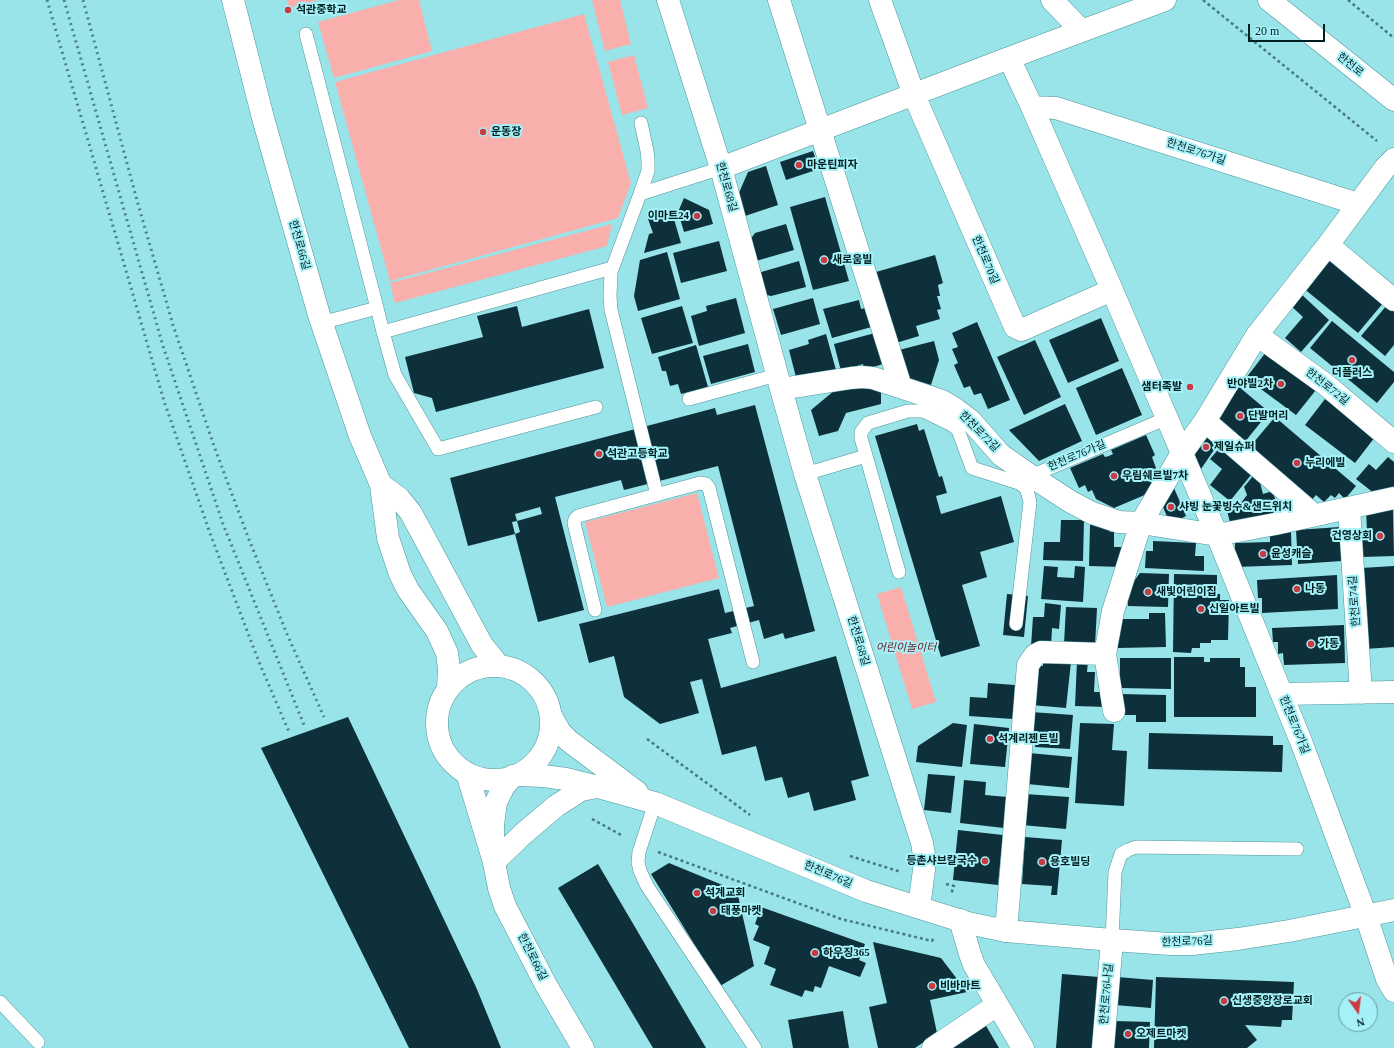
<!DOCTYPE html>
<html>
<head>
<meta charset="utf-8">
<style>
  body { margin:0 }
  #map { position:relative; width:1394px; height:1048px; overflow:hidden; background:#99e4e9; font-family:"Times New Roman",serif }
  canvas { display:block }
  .north { position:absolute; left:1338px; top:992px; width:40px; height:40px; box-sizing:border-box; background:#a6f1f7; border:1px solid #649da1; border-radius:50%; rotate:166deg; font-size:11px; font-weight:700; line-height:16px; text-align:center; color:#001f21 }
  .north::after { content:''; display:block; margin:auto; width:14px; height:18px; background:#c93a42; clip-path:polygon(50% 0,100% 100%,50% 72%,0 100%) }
  .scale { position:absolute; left:1248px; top:24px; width:77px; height:18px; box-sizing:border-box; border:2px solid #001f21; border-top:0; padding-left:5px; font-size:12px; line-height:14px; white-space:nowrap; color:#001f21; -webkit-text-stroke:3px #a6f1f7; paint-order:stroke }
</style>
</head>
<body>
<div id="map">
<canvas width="1394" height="1048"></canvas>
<div class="north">N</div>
<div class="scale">20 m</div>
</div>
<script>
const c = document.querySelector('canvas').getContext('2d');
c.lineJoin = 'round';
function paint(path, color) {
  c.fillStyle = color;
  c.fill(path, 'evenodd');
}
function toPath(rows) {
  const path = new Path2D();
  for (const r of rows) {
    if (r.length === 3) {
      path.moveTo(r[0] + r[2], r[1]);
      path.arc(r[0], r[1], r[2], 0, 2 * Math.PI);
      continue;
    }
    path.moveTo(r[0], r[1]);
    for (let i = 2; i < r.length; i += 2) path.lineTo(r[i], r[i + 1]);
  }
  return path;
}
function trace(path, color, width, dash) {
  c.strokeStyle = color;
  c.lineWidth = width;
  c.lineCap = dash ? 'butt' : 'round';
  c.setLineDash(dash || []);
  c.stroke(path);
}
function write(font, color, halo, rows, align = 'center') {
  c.font = font + ' "Times New Roman","Noto Sans KR",serif';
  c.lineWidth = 4;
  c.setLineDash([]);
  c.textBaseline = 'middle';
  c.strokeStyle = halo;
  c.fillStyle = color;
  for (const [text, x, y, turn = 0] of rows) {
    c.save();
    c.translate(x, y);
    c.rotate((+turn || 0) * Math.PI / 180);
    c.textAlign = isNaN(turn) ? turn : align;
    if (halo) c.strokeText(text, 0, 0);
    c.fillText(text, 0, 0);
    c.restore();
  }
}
const green = toPath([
  [287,0,318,0,289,8],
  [399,0,419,0,432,51,334,78,318,22],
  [592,0,620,0,631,44,605,51],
  [584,14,631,183,618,218,390,281,335,82],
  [634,55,648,108,622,115,608,62],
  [612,224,607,246,395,303,390,283],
  [697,493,719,578,607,607,585,522],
  [901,587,936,702,912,709,877,594]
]);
const building = toPath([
  [813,151,819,169,786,180,780,162],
  [766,166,778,205,745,216,738,195,748,172],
  [825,197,849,281,813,290,790,207],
  [684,198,709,210,713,224,684,232,678,212],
  [671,209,681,243,644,253,649,234,653,233,648,219,658,216,658,213],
  [786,224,794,250,756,261,750,240,755,233],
  [719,241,727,271,681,283,673,253],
  [667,252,680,299,638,311,634,296,640,260],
  [935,255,943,283,938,285,940,296,937,296,941,309,937,310,940,319,916,326,919,336,896,343,876,272],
  [1328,256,1384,302,1358,333,1302,287],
  [799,261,806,287,771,296,763,294,758,273],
  [1300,293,1329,320,1301,352,1285,338,1303,317,1290,305],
  [736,298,745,333,699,346,691,316,707,311,706,306],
  [813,298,820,324,781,335,773,309],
  [859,300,861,309,869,307,875,326,832,338,823,309],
  [1387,305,1394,311,1394,345,1385,356,1361,336],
  [517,306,522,327,589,309,604,368,436,412,432,398,414,393,405,357,483,337,477,316],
  [682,306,693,343,652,354,641,318],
  [1101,318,1119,361,1068,383,1049,340],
  [1332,321,1394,372,1394,382,1377,403,1310,348],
  [977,322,1010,400,988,409,981,393,974,395,970,386,964,388,954,365,958,363,952,349,958,347,952,333],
  [875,333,883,364,864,370,863,364,841,371,834,344],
  [826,334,836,370,797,381,789,350,809,344,808,340],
  [1035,340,1061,397,1024,415,997,357],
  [934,341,939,360,931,385,907,378,899,350],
  [748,344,755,372,711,384,703,356],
  [696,345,708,387,681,394,678,384,670,386,666,371,662,371,658,357],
  [1266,352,1316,390,1296,415,1246,378],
  [1122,368,1142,415,1096,435,1076,388],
  [1238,386,1269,412,1244,443,1214,420,1231,400,1229,397],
  [846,387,881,387,881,404,846,413,838,431,819,436,811,410,835,390],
  [1325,399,1375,437,1355,463,1305,425],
  [1065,404,1082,441,1039,461,1009,430],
  [755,405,815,631,785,639,783,633,764,639,759,620,730,628,732,633,708,639,721,688,836,656,869,776,851,781,856,800,814,811,809,792,788,798,782,777,765,781,756,746,722,755,702,679,690,682,699,713,660,724,624,697,614,656,589,663,579,624,719,589,725,613,754,606,718,466,624,490,621,480,555,497,584,610,538,622,515,534,520,532,517,521,542,514,540,507,515,514,517,521,512,522,515,534,468,546,450,478,715,408,717,415],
  [1275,417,1356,486,1345,499,1339,493,1335,498,1331,495,1324,502,1316,495,1310,502,1248,449],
  [917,424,919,431,924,429,939,477,942,476,947,493,936,496,941,514,1001,496,1014,542,980,552,987,577,962,585,980,646,941,657,875,436],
  [1207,432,1220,441,1201,469,1192,453],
  [1146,435,1155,455,1152,457,1156,468,1151,483,1154,491,1114,508,1096,499,1092,490,1088,492,1085,485,1079,488,1070,468,1103,454,1105,457,1109,456,1113,454,1111,450],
  [1223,444,1255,470,1230,501,1210,485,1222,469,1210,459],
  [1388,457,1394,462,1394,491,1375,494,1356,479,1369,464,1376,470],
  [1258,475,1263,494,1273,491,1279,514,1231,526,1226,507,1241,503,1247,495,1244,487,1253,476],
  [1174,488,1186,516,1182,518,1183,521,1169,521,1160,500,1170,495,1168,490],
  [1393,507,1394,556,1362,557,1360,533,1367,532,1366,508],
  [1061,520,1084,520,1083,561,1043,560,1044,542,1060,542],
  [1090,525,1110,525,1110,532,1114,532,1114,547,1124,547,1123,567,1089,566],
  [1340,527,1342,561,1298,564,1296,530],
  [1291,531,1292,565,1235,567,1235,543,1270,542,1270,532],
  [1153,541,1196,543,1195,556,1204,556,1204,571,1145,568,1146,551,1153,551],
  [1044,566,1058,567,1057,577,1074,578,1075,566,1085,567,1083,602,1041,599],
  [1394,566,1394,647,1365,649,1361,568],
  [1140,573,1169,574,1168,607,1128,606,1128,589],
  [1174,574,1217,575,1217,594,1220,594,1220,600,1229,600,1228,640,1211,640,1211,643,1200,643,1200,648,1192,648,1191,653,1173,652],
  [1337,575,1338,609,1262,613,1262,598,1258,598,1257,580],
  [1007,594,1028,596,1024,637,1003,635],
  [1045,603,1061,605,1059,629,1052,628,1051,648,1031,646,1033,617,1044,617],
  [1066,607,1097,608,1095,646,1064,644],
  [1149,613,1165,613,1166,647,1118,648,1118,619,1149,619],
  [1344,625,1345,663,1284,665,1283,653,1278,654,1278,642,1273,642,1272,628],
  [1174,657,1204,657,1204,662,1210,662,1210,658,1240,658,1240,667,1245,667,1245,687,1256,687,1256,717,1174,717],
  [1120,658,1171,658,1171,689,1120,688],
  [1043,660,1071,662,1066,708,1031,705,1035,665,1043,666],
  [1077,661,1088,661,1087,672,1095,672,1094,692,1108,692,1107,707,1075,706],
  [988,683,1015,685,1013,719,969,716,970,697,987,698],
  [1120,694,1166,695,1166,722,1136,722,1136,715,1120,715],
  [1031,712,1073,715,1070,749,1035,747,1036,740,1030,740],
  [348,717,476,987,501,1048,409,1048,261,748],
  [953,723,967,725,962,767,916,762,918,746],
  [1080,723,1114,724,1112,750,1127,751,1124,806,1075,803],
  [974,724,1009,728,1005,767,970,764],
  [1149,733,1273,736,1273,745,1283,745,1282,772,1148,769],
  [1029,753,1072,757,1069,788,1027,784],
  [928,774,955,776,951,813,924,810],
  [964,780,986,782,985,795,1007,797,1004,828,960,823],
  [1025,794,1069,797,1066,829,1022,825],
  [958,830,1003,835,998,885,953,880],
  [1025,837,1062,840,1057,895,1051,895,1052,886,1022,884],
  [669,863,737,891,754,966,720,986,651,874],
  [598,864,706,1048,653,1048,558,888],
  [761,907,865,944,859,960,866,963,860,977,829,966,821,988,815,986,813,992,805,990,802,997,770,985,776,969,764,964,770,947,753,940,759,926,755,924],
  [873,942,941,958,967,992,930,1000,937,1033,915,1048,878,1048,869,1007,887,1003],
  [1062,974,1099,977,1094,1048,1056,1048],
  [1117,977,1153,980,1151,1008,1115,1005],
  [1156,977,1294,982,1292,1020,1282,1020,1281,1027,1245,1025,1257,1040,1247,1048,1154,1048],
  [843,1011,849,1048,793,1048,788,1020],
  [1114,1021,1150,1022,1149,1048,1113,1048],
  [985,1024,999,1048,946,1048]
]);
const path = toPath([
  [1203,0,1377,141],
  [1348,0,1394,38],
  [647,739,750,815],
  [592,819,623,836],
  [658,852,841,919,932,941,934,937],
  [850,856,901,872],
  [946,884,954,886,951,894]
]);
const service = toPath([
  [306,34,377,308],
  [640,194,648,171,648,160,647,151,641,123],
  [321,323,377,308,383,332,612,268],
  [383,332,395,375,438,449,596,407],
  [689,399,777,375],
  [805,474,866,456],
  [1031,476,1167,418],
  [657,495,611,310,610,296,611,272,640,194,721,168],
  [899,572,861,438,861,432,868,423,908,411,923,411,952,425,958,430,972,468,1019,483,1026,488,1028,494,1030,502,1016,624],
  [595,610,574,523,575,519,578,516,700,483,706,484,709,488,753,662],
  [655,803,639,852,638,862,640,871,647,886,755,1048],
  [1112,940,1115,872,1121,854,1128,850,1136,847,1297,849],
  [0,1002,38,1042]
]);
const minor = toPath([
  [668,0,721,168,781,389,805,474,922,843,924,855,924,870,919,907],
  [779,0,901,387],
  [880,0,914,95,1015,327,1021,330,1026,328,1112,290],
  [1052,0,1082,31],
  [1009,58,1032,107,1112,290,1217,535,1302,744,1366,916,1387,979,1394,991],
  [1032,107,1056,108,1358,204],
  [721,168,1009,58,1165,0],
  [1328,245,1394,300],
  [1257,335,1325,384,1394,442],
  [781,389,851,378,862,377,873,378,942,401,954,408,971,421,1001,455,1031,476,1071,502,1092,513,1119,522,1141,523,1217,535,1275,524,1394,498],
  [1205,421,1314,515],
  [1349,508,1361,693],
  [1282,694,1394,692],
  [1114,711,1105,654,1113,611,1141,523,1182,453,1205,421,1257,335,1328,245,1385,168,1394,159],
  [960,920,970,954,974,965,1023,1048],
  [1006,931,1028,665,1035,655,1041,652,1105,654],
  [933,1048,997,1005],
  [1103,1048,1112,940]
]);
const tertiary = toPath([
  [551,716,560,732,569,741,637,792],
  [519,775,543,776,566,779,598,787,655,803,866,891,968,923,1006,931,1112,940,1170,944,1192,944,1238,939,1289,931,1394,910],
  [494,862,499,888,505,906,546,985,583,1048]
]);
const secondary = toPath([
  [233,0,263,118,319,315,360,436,381,485,388,538,400,574,408,590,437,631,447,653,449,668,448,689],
  [1269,0,1394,100],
  [381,485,399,498,411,513,482,645,499,666],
  [494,723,57],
  [467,773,494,862],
  [493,839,493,825,496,802,504,786,513,776],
  [494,862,523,834,556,806,581,790,598,787]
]);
const rail = toPath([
  [47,0,164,401,211,536,259,662,289,732],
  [64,0,163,346,223,524,304,725],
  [83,0,138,204,173,325,214,446,248,537,287,634,324,717]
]);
const markers = [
  [288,10,4,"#c93a42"],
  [483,132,4,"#c93a42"],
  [799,165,4,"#c93a42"],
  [697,216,4,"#c93a42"],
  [824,260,4,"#c93a42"],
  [1352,360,4,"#c93a42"],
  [1281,384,4,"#c93a42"],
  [1190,387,4,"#c93a42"],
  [1240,416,4,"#c93a42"],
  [1206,447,4,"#c93a42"],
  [599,454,4,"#c93a42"],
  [1297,463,4,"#c93a42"],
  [1114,476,4,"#c93a42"],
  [1171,507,4,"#c93a42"],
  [1380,536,4,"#c93a42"],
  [1263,554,4,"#c93a42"],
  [1297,589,4,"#c93a42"],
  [1148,592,4,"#c93a42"],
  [1201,609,4,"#c93a42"],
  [1311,644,4,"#c93a42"],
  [990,739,4,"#c93a42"],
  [985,861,4,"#c93a42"],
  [1042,862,4,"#c93a42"],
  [697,893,4,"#c93a42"],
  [713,911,4,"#c93a42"],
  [815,953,4,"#c93a42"],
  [932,986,4,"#c93a42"],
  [1224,1001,4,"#c93a42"],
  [1128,1034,4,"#c93a42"]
];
const poiNames = [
  ["석관중학교",296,10],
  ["운동장",491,132],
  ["마운틴피자",807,165],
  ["이마트24",689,216,"right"],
  ["새로움빌",832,260],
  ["더플러스",1352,373,"center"],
  ["반야빌2차",1273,384,"right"],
  ["샘터족발",1182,387,"right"],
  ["단발머리",1248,416],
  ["제일슈퍼",1214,447],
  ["석관고등학교",607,454],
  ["누리에빌",1305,463],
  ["우림쉐르빌7차",1122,476],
  ["샤빙 눈꽃빙수&샌드위치",1179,507],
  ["건영상회",1372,536,"right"],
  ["윤성캐슬",1271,554],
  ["나동",1305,589],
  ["새빛어린이집",1156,592],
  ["신일아트빌",1209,609],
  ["가동",1319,644],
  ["석계리젠트빌",998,739],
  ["등촌샤브칼국수",977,861,"right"],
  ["용호빌딩",1050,862],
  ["석계교회",705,893],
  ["태풍마켓",721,911],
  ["하우징365",823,953],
  ["비바마트",940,986],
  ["신생중앙장로교회",1232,1001],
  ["오제트마켓",1136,1034]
];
const streetNames = [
  ["한천로",1350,65,39],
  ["한천로76가길",1196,152,18],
  ["한천로68길",726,187,74],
  ["한천로66길",299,245,74],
  ["한천로70길",985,260,67],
  ["한천로72길",1327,387,38],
  ["한천로72길",979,432,45],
  ["한천로76가길",1077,456,-23],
  ["한천로74길",1355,601,-94],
  ["한천로68길",858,641,73],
  ["한천로76가길",1294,725,68],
  ["한천로76길",828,875,23],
  ["한천로76길",1187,942,-2],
  ["한천로66길",532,957,63],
  ["한천로76나길",1107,994,-85]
];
const parkNames = [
  ["어린이놀이터",906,648]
];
paint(green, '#f9afac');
paint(building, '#0d303b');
trace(service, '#4c969c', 14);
trace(minor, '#4c969c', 23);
trace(tertiary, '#4c969c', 23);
trace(secondary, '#4c969c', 23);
trace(path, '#467a7d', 2.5, [3, 3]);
trace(service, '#fff', 13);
trace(minor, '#fff', 22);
trace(tertiary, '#fff', 22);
trace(secondary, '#fff', 22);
trace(rail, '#4c8185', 3, [2, 4]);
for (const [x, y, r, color] of markers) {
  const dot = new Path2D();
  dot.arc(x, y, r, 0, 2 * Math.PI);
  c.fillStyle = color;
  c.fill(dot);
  trace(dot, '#a6f1f7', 1.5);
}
write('bold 11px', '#001f21', '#a6f1f7', poiNames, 'left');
write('11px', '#001f21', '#a6f1f7', streetNames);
write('italic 11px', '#6e181e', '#a6f1f7', parkNames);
</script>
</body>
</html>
